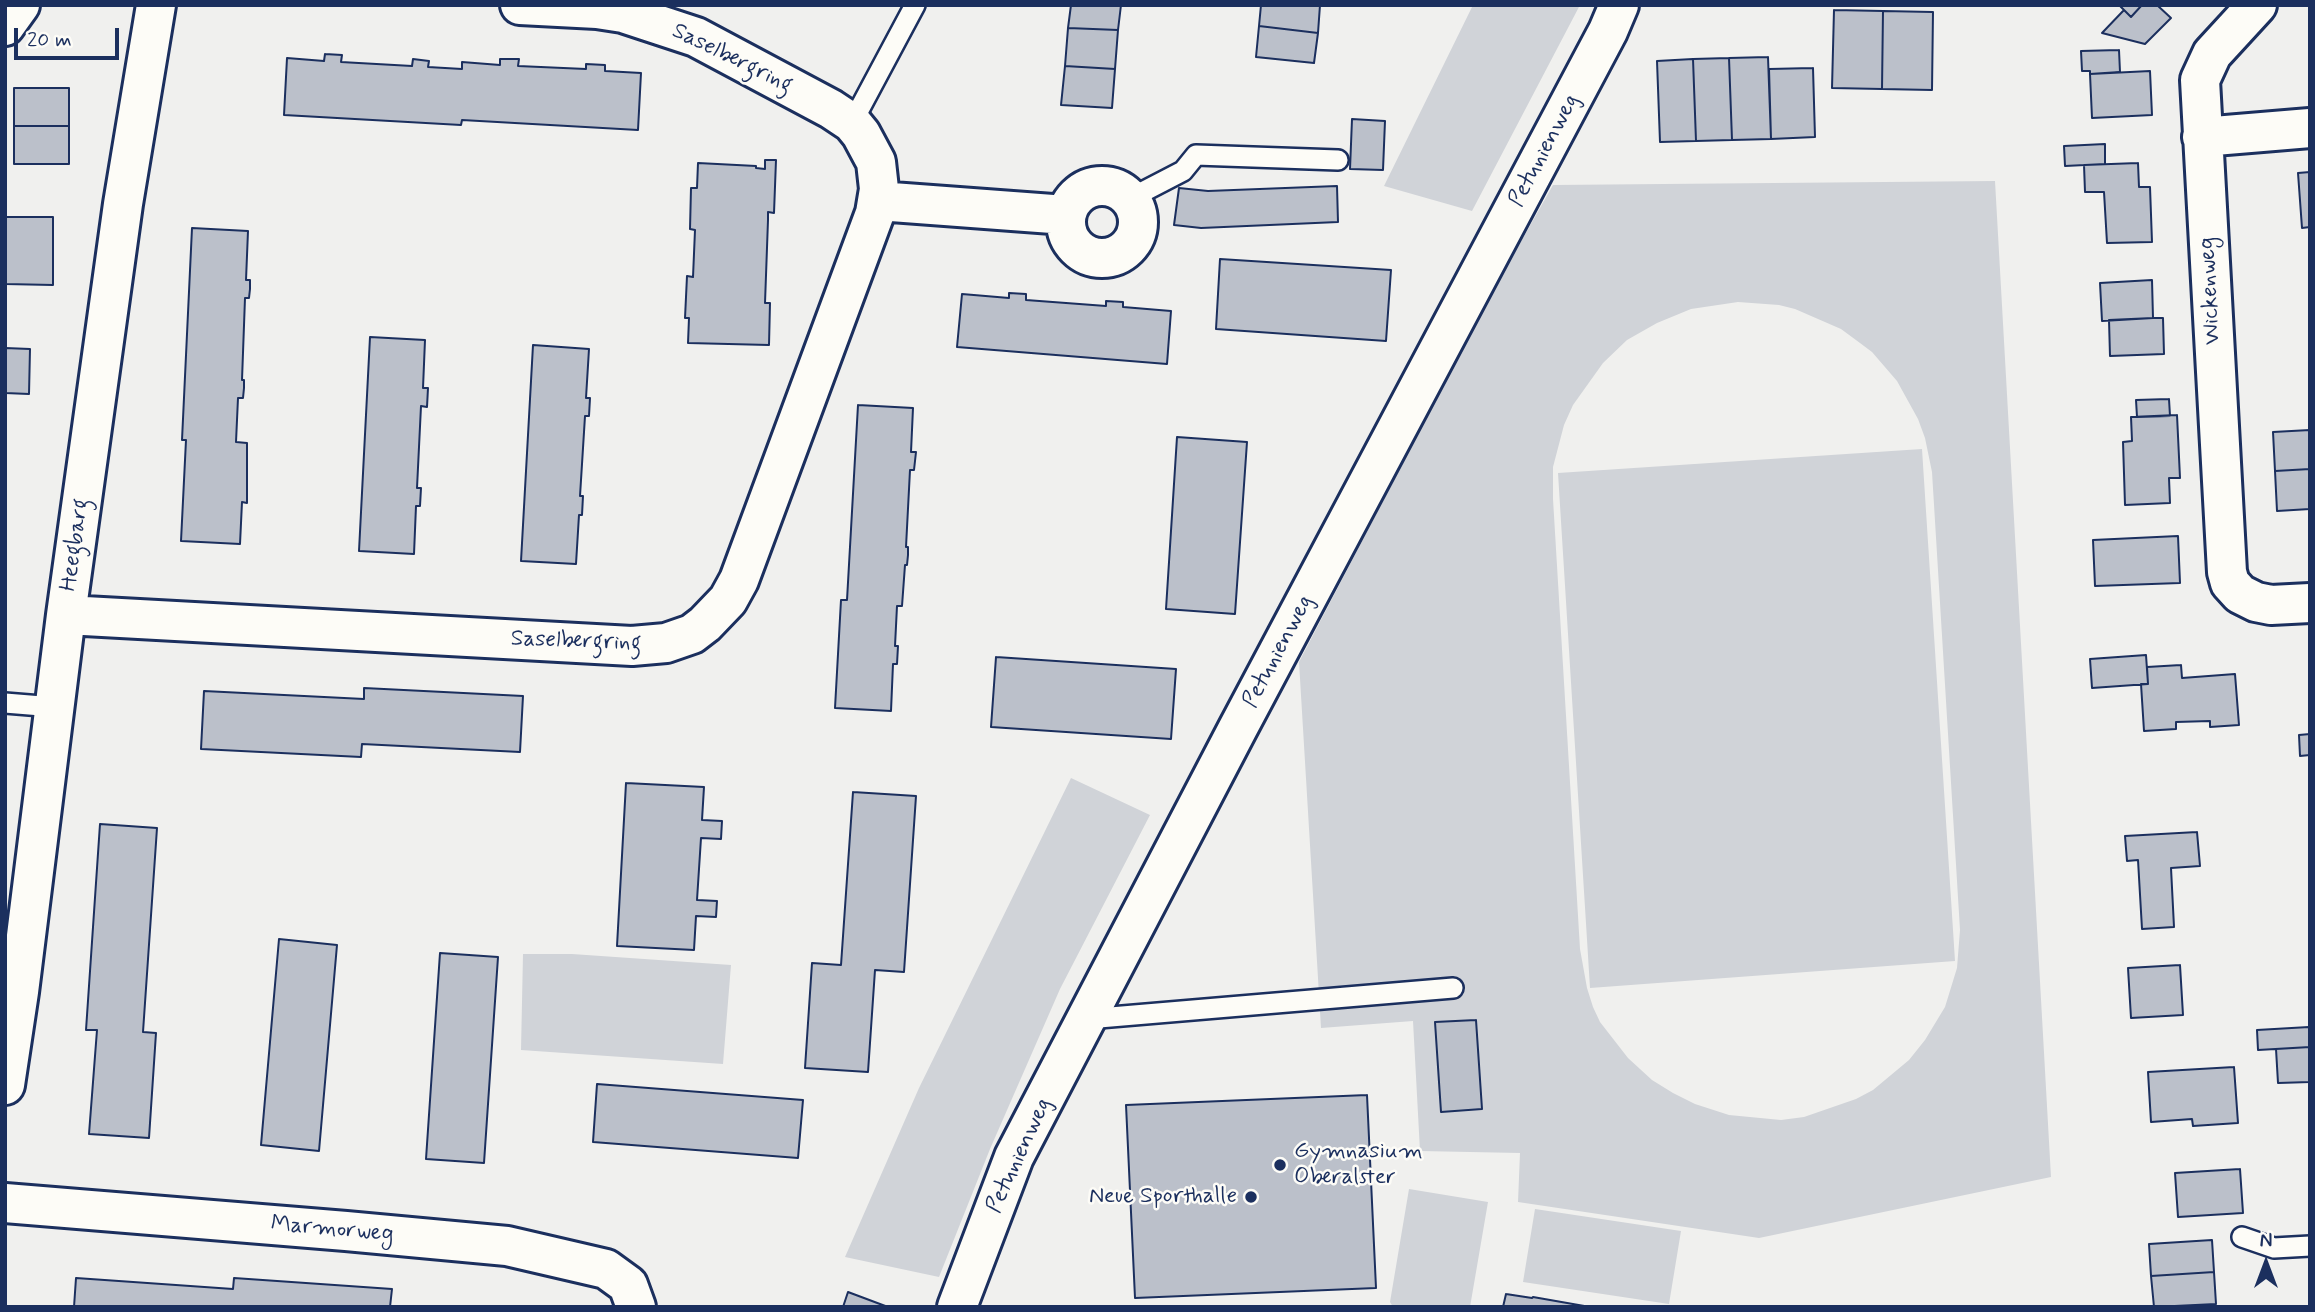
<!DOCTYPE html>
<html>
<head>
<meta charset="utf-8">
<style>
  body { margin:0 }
  #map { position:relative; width:2315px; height:1312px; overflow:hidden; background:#f0f0ee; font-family:Mynerve,sans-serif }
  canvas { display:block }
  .frame { position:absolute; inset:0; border:7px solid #1b2f5e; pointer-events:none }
  .north { position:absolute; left:2231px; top:1228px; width:70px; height:70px; -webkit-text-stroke:5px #fdfcf7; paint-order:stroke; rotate:0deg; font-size:19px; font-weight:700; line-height:28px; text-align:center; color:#1b2f5e }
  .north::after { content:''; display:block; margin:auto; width:24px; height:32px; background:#1b2f5e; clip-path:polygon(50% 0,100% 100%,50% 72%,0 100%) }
  .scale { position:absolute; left:14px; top:28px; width:105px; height:32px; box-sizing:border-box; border:4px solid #1b2f5e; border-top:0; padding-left:9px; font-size:21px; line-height:24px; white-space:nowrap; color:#1b2f5e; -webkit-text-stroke:5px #fdfcf7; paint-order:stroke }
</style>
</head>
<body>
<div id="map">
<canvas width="2315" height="1312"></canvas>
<div class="frame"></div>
<div class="north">N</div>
<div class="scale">20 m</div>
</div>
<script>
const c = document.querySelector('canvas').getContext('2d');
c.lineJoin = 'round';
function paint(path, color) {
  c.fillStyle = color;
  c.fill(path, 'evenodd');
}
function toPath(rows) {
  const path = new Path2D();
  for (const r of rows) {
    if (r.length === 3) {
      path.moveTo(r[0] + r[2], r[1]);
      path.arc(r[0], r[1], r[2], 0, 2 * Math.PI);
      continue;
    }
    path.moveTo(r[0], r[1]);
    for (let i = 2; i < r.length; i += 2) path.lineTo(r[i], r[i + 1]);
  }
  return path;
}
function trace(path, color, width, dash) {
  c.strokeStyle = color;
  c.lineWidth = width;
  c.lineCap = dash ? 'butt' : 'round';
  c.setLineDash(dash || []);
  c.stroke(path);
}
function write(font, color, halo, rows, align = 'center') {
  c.font = font + ' Mynerve,sans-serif';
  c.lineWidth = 5;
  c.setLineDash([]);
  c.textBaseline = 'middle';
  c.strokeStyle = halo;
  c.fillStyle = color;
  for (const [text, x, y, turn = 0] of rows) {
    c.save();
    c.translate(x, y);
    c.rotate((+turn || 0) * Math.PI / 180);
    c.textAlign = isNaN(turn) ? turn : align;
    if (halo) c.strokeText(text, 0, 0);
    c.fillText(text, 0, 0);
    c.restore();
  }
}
const green = toPath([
  [1473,5,1580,5,1472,211,1384,186],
  [1995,181,2051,1177,1759,1238,1518,1202,1520,1153,1420,1151,1413,1021,1321,1028,1299,662,1489,298,1553,185],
  [1738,302,1779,305,1795,309,1841,329,1860,343,1872,352,1897,381,1918,419,1925,438,1932,472,1960,930,1957,968,1945,1007,1925,1040,1909,1060,1873,1090,1856,1099,1804,1117,1781,1120,1729,1115,1695,1104,1673,1093,1652,1080,1628,1058,1600,1022,1593,1007,1587,988,1580,949,1553,499,1553,467,1564,425,1573,405,1603,363,1627,340,1657,323,1691,309],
  [1922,449,1955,961,1590,988,1558,473],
  [1071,778,1150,815,1060,989,990,1149,939,1277,845,1257,919,1088],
  [523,954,572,954,731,965,723,1064,521,1050],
  [1409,1189,1488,1202,1470,1307,1393,1307,1390,1302],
  [1535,1209,1681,1231,1669,1304,1523,1282]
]);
const building = toPath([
  [1071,5,1121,5,1118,30,1068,28,1071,5],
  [1261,5,1320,5,1318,33,1259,26,1261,5],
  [2119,5,2142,5,2131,17,2119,5],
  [2142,5,2157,5,2171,18,2145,44,2102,33,2124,10,2131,17,2142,5],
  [1834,10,1883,11,1882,89,1832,88,1834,10],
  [1883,11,1933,12,1932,90,1882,89,1883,11],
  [1259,26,1318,33,1314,63,1256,57,1259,26],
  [1068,28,1118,30,1115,69,1065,66,1068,28],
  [2119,50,2120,72,2090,74,2090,71,2082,71,2081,51,2119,50],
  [325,54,342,55,341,62,412,66,413,59,429,61,428,67,462,69,462,62,500,65,500,59,519,59,518,66,586,69,586,64,605,65,605,71,641,73,638,130,462,120,461,125,284,115,287,58,324,61,325,54],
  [1768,57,1771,139,1732,140,1729,58,1768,57],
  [1729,58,1732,140,1696,141,1693,59,1729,58],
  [1693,59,1696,141,1660,142,1657,61,1693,59],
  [1065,66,1115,69,1112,108,1061,105,1065,66],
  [1813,68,1815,137,1771,139,1769,69,1813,68],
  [2150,71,2152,115,2092,118,2090,74,2150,71],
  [14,88,69,88,69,126,14,126,14,88],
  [1352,119,1385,121,1383,170,1350,169,1352,119],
  [14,126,69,126,69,164,14,164,14,126],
  [2105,144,2105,164,2065,166,2064,146,2105,144],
  [765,160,776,160,774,213,768,212,768,220,765,303,770,303,769,345,688,343,689,318,685,318,687,276,693,277,695,230,690,229,691,188,697,188,698,163,756,166,756,168,765,169,765,160],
  [2138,163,2139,187,2150,187,2152,242,2107,243,2104,192,2085,192,2084,165,2138,163],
  [2310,172,2310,227,2302,228,2298,173,2310,172],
  [1337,186,1338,222,1201,228,1174,225,1179,188,1208,191,1337,186],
  [5,217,53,217,53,285,5,284,5,217],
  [192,228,248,231,246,280,250,280,250,289,249,298,245,298,242,380,244,380,244,388,243,398,238,398,236,442,247,443,247,503,242,502,240,544,181,541,186,440,182,440,192,228],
  [1220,259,1391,270,1386,341,1216,329,1220,259],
  [2152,280,2153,318,2102,321,2100,283,2152,280],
  [1009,293,1026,294,1026,300,1106,306,1106,301,1123,302,1123,307,1171,311,1167,364,957,347,962,294,1009,298,1009,293],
  [2153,318,2163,318,2164,354,2110,356,2109,320,2153,318],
  [370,337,425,340,423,388,428,388,427,407,421,406,417,488,421,488,420,506,416,506,414,554,359,551,370,337],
  [533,345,589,349,586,398,590,398,589,416,585,416,580,496,583,496,582,515,579,515,576,564,521,561,533,345],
  [5,348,30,349,29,394,5,393,5,348],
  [2169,399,2170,416,2137,417,2136,400,2169,399],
  [858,405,913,408,911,452,916,452,914,470,910,470,906,547,908,547,908,555,907,565,905,565,902,606,897,606,895,646,898,646,897,664,893,664,891,711,835,708,841,600,847,600,858,405],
  [2177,415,2180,478,2169,478,2170,503,2125,505,2123,442,2132,441,2131,417,2177,415],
  [2310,430,2310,469,2275,471,2273,432,2310,430],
  [1177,437,1247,442,1235,614,1166,609,1177,437],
  [2310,469,2310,509,2277,511,2275,471,2310,469],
  [2178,536,2180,583,2095,586,2093,540,2178,536],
  [2146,655,2148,684,2092,688,2090,659,2146,655],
  [996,657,1176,669,1171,739,991,727,996,657],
  [2181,665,2182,678,2235,674,2239,725,2210,727,2210,721,2176,722,2176,729,2144,731,2141,684,2148,684,2147,667,2181,665],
  [364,688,523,696,520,752,362,744,361,757,201,749,204,691,364,699,364,688],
  [2310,734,2310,755,2300,756,2299,735,2310,734],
  [626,783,704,787,702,820,722,821,721,839,701,838,697,900,717,901,716,917,696,916,694,950,617,946,626,783],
  [853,792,916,796,904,972,875,970,868,1072,805,1068,812,963,841,965,853,792],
  [100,824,157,828,143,1032,156,1033,149,1138,89,1134,97,1030,86,1030,100,824],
  [2197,832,2200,866,2171,868,2174,927,2142,929,2138,860,2127,861,2125,836,2197,832],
  [279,939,337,945,319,1151,261,1145,279,939],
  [440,953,498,957,484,1163,426,1159,440,953],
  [2180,965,2183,1015,2131,1018,2128,968,2180,965],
  [1476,1020,1482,1109,1441,1112,1435,1022,1476,1020],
  [2309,1027,2310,1047,2258,1050,2257,1030,2309,1027],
  [2310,1047,2310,1082,2278,1083,2276,1049,2310,1047],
  [2234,1067,2238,1123,2193,1126,2192,1119,2151,1122,2148,1072,2234,1067],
  [597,1084,803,1100,798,1158,593,1142,597,1084],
  [1367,1095,1376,1288,1135,1298,1126,1105,1367,1095],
  [2240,1169,2243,1213,2178,1217,2175,1173,2240,1169],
  [2212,1240,2214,1272,2151,1276,2149,1244,2212,1240],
  [2214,1272,2216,1304,2154,1307,2151,1276,2214,1272],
  [76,1278,233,1289,234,1278,392,1289,390,1307,74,1307,76,1278],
  [848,1292,888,1307,843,1307,848,1292],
  [1506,1294,1532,1298,1533,1297,1590,1307,1503,1307,1506,1294]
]);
const lane = toPath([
  [852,123,915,5],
  [1129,199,1183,171,1196,155,1338,160],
  [5,703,54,707],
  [1087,1019,1453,988],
  [2242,1237,2274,1248,2310,1246]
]);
const street = toPath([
  [2257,5,2212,54,2200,80,2227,572,2230,583,2240,594,2256,602,2271,605,2310,603],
  [5,26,20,5],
  [2202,137,2310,128],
  [1102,222,36],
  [878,201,1066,215],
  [66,615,632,646,666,643,692,634,705,624,728,600,739,580,875,213,879,189,876,162,861,134,852,123,831,109,696,37,623,13,597,9,520,5],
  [5,1085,19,992,66,615,123,204,156,5],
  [5,1203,346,1231,507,1246,606,1269,628,1285,636,1307],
  [957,1307,1014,1157,1238,728,1608,31,1619,5]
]);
const markers = [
  [1280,1165,7,"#1b2f5e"],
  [1251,1197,7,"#1b2f5e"]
];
const streetNames = [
  ["Saselbergring",732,59,26],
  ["Petunienweg",1545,151,-62],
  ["Wickenweg",2211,291,-93],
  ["Heegbarg",76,545,-82],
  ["Saselbergring",576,642,2],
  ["Petunienweg",1279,652,-62],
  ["Petunienweg",1020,1156,-65],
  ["Marmorweg",332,1230,5]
];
const poiNames = [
  ["Gymnasium",1294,1152],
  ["Oberalster",1294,1178],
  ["Neue Sporthalle",1237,1197,"right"]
];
paint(green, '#d0d3d8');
paint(building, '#bbc0ca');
trace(building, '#1b2f5e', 2);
trace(lane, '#1b2f5e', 24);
trace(street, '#1b2f5e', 44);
trace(lane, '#fdfcf7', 19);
trace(street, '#fdfcf7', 38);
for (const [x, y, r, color] of markers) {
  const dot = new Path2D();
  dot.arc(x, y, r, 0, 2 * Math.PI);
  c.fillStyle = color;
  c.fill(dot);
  trace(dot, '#fdfcf7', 2.5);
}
write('23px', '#1b2f5e', '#fdfcf7', streetNames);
write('23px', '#1b2f5e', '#fdfcf7', poiNames, 'left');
</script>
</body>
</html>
